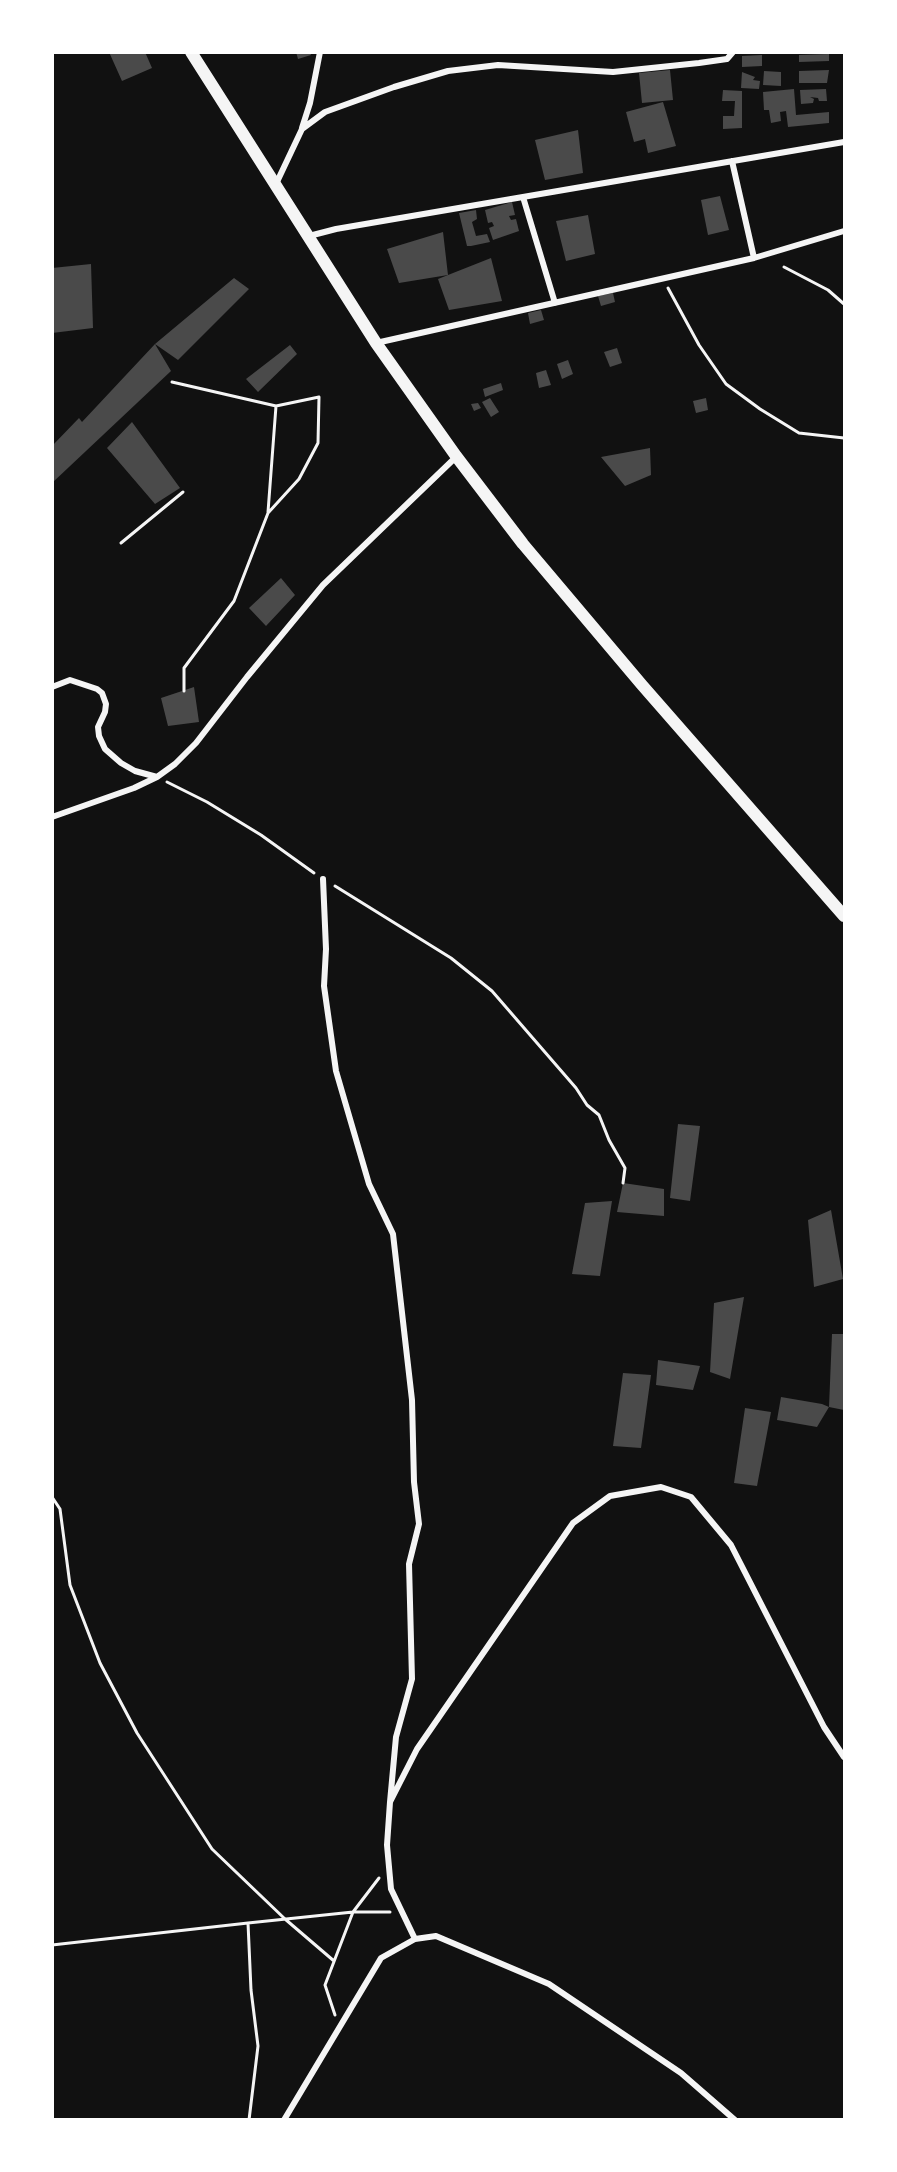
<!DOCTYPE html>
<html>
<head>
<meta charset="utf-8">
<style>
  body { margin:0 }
  #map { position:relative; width:897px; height:2172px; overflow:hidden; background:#111; font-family:"Work Sans",sans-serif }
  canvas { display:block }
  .frame { position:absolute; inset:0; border:54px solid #fff; pointer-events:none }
</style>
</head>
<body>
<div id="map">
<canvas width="897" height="2172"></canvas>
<div class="frame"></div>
</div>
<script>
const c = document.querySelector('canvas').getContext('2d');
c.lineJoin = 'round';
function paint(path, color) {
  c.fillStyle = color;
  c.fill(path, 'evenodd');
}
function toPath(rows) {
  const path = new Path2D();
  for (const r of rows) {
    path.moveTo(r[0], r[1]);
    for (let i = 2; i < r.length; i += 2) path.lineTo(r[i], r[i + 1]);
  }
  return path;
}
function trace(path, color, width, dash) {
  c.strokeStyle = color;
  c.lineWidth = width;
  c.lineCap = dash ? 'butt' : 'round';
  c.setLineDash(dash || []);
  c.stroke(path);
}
const building = toPath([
  [109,52,145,52,152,68,122,81],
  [296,52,310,52,311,55,298,59],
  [829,54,829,61,799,62,799,55],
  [762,55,762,66,742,67,742,56],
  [670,70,673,100,642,103,639,73],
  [829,70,827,83,799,83,799,71],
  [764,71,781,72,781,86,763,85],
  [742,72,755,77,753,80,760,81,759,89,741,88],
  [794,89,796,115,829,112,829,123,788,127,786,111,780,112,781,121,771,123,769,110,764,110,763,92],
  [826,89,827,101,819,101,818,98,810,97,814,99,813,103,801,104,800,90],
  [723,90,742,91,742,128,723,129,723,116,734,116,735,101,722,101],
  [663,102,676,146,648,153,645,139,634,142,626,112],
  [578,130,583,173,545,180,535,140],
  [720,196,729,230,708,235,701,200],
  [512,202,515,215,509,216,511,220,516,219,519,231,493,240,489,228,494,226,492,222,488,223,485,210],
  [476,210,477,219,472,222,476,236,487,234,490,242,471,246,467,246,459,213],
  [588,215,595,254,566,261,556,221],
  [443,232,448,275,491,258,502,301,449,310,438,279,448,275,399,283,387,249],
  [91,264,93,328,52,333,52,268],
  [234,278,249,289,178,360,155,344,171,371,52,483,52,446,79,418,82,422,155,344],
  [613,293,615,302,601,306,598,296],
  [541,310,544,320,530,324,528,313],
  [290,345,297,354,258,392,246,379],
  [617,348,622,363,610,367,604,352],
  [568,360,573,374,562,379,557,364],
  [546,370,551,385,539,388,536,373],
  [501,383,503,390,485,397,483,389],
  [490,398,499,412,491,417,482,402],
  [706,398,708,410,696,413,693,401],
  [478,403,481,408,474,411,471,404],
  [132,422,180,488,155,504,107,448],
  [650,448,651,475,625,486,601,457],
  [281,578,295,595,266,626,249,608],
  [194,687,199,722,168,726,161,698],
  [678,1124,700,1126,690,1201,670,1198],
  [623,1183,664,1189,664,1216,617,1212],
  [612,1201,600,1276,572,1274,585,1203],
  [831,1210,843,1279,814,1287,808,1220],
  [744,1297,730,1379,710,1372,714,1303],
  [832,1334,844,1334,844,1410,829,1407],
  [658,1360,700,1366,693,1390,656,1385],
  [623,1373,651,1375,641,1448,613,1446],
  [781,1397,822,1404,829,1407,817,1427,777,1420],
  [745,1408,771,1412,757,1486,734,1483]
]);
const path = toPath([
  [784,267,828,290,844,304],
  [668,288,699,345,726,384,760,409,799,433,844,438],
  [172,382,276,406,319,397,318,443,299,479,268,513,234,601,184,668,184,691],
  [268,512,276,406],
  [121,543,183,492],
  [167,782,207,802,261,835,314,873],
  [335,886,451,958,492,991,576,1088,587,1105,599,1115,609,1140,625,1168,623,1183],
  [52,1497,60,1509,70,1585,100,1663,137,1733,212,1849,285,1919,334,1961],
  [248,1923,353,1912,390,1912],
  [52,1945,248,1923,251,1990,258,2046,249,2120],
  [335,2015,325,1985,353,1912,379,1878]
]);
const minor = toPath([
  [302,128,310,103,320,52],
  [732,161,754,258],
  [276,184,302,129,325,112,394,87,448,71,498,65,613,72,699,63,727,59,733,52],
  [523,197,555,303],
  [309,236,336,229,844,142],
  [376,343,754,258,844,231],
  [52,687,70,680,97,689,102,693,106,704,105,712,98,727,99,736,105,749,121,763,135,771,157,777],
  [52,817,134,788,157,777,175,764,196,743,247,677,323,585,456,457],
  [323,879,326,949,324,986,336,1071,369,1184,393,1234,412,1400,414,1482,419,1524,409,1564,412,1679,396,1737,390,1802],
  [415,1939,391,1889,387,1845,390,1802,417,1749,573,1523,610,1496,661,1487,691,1497,731,1545,824,1727,844,1757],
  [284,2120,381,1958,415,1939,436,1936,549,1984,681,2073,735,2120]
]);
const secondary = toPath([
  [191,52,376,343,456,456,523,544,642,685,844,916]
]);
paint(building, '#4a4a4a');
trace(path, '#f5f5f5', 3);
trace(minor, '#f5f5f5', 6);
trace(secondary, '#f5f5f5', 12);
</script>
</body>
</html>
